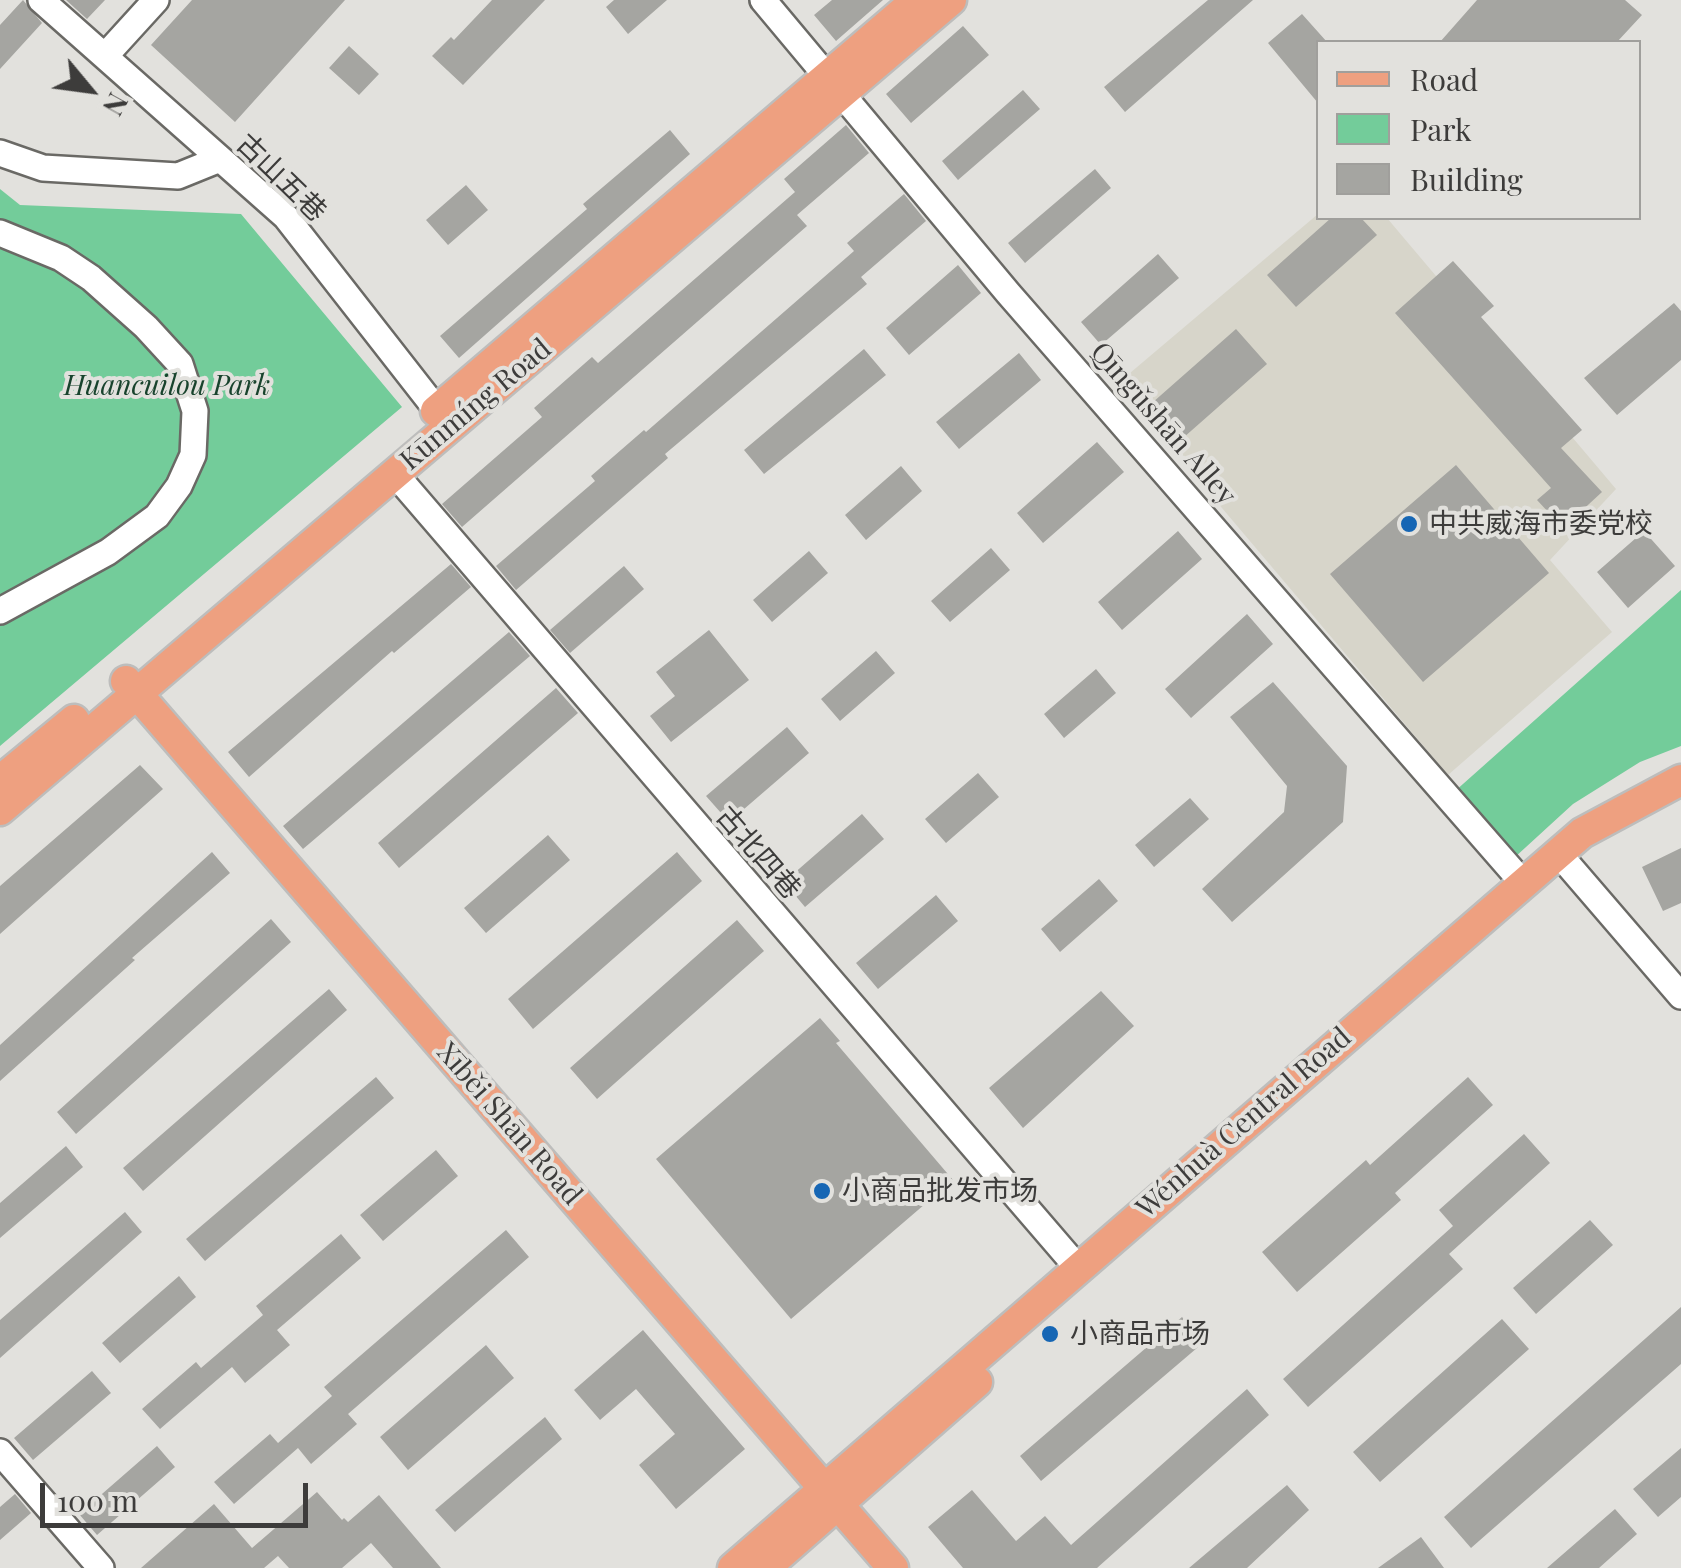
<!DOCTYPE html>
<html>
<head>
<meta charset="utf-8">
<style>
  body { margin:0 }
  #map { position:relative; width:1681px; height:1568px; overflow:hidden; background:#e2e1dd; font-family:"Playfair Display",serif }
  canvas { display:block }
  .legend { position:absolute; left:1316px; top:40px; width:325px; height:180px; box-sizing:border-box; background:#e2e1dd; border:2px solid #a09f9c; margin:0; padding:12px 18px; list-style:none; font-size:30px; color:#3d3c3b }
  .legend li { display:flex; align-items:center; gap:20px; height:50px }
  .legend b { width:50px; border:2px solid #a09f9c }
  .north { position:absolute; left:40px; top:40px; width:100px; height:100px; -webkit-text-stroke:8px #e2e1dd; paint-order:stroke; rotate:119deg; font-size:28px; font-weight:700; line-height:40px; text-align:center; color:#3d3c3b }
  .north::after { content:''; display:block; margin:auto; width:35px; height:45px; background:#3d3c3b; clip-path:polygon(50% 0,100% 100%,50% 72%,0 100%) }
  .scale { position:absolute; left:40px; top:1483px; width:268px; height:45px; box-sizing:border-box; border:5px solid #3d3c3b; border-top:0; padding-left:12px; font-size:30px; line-height:35px; white-space:nowrap; color:#3d3c3b; -webkit-text-stroke:8px #e2e1dd; paint-order:stroke }
</style>
</head>
<body>
<div id="map">
<canvas width="1681" height="1568"></canvas>
<ul class="legend">
<li><b style="height:12px;background:#eea080"></b>Road</li>
<li><b style="height:28px;background:#73cc9a"></b>Park</li>
<li><b style="height:28px;background:#a5a5a1"></b>Building</li>
</ul>
<div class="north">N</div>
<div class="scale">100 m</div>
</div>
<script>
const c = document.querySelector('canvas').getContext('2d');
c.lineJoin = 'round';
function paint(path, color) {
  c.fillStyle = color;
  c.fill(path, 'evenodd');
}
function toPath(rows) {
  const path = new Path2D();
  for (const r of rows) {
    path.moveTo(r[0], r[1]);
    for (let i = 2; i < r.length; i += 2) path.lineTo(r[i], r[i + 1]);
  }
  return path;
}
function trace(path, color, width, dash) {
  c.strokeStyle = color;
  c.lineWidth = width;
  c.lineCap = dash ? 'butt' : 'round';
  c.setLineDash(dash || []);
  c.stroke(path);
}
function write(font, color, halo, rows, align = 'center') {
  c.font = font + ' "Playfair Display","Noto Sans SC",serif';
  c.lineWidth = 8;
  c.setLineDash([]);
  c.textBaseline = 'middle';
  c.strokeStyle = halo;
  c.fillStyle = color;
  for (const [text, x, y, turn = 0] of rows) {
    c.save();
    c.translate(x, y);
    c.rotate((+turn || 0) * Math.PI / 180);
    c.textAlign = isNaN(turn) ? turn : align;
    if (halo) c.strokeText(text, 0, 0);
    c.fillText(text, 0, 0);
    c.restore();
  }
}
const built = toPath([
  [1318,214,1318,218,1387,218,1616,489,1550,560,1612,632,1448,775,1117,384]
]);
const green = toPath([
  [0,189,20,205,241,214,402,407,0,746],
  [1681,590,1681,746,1640,762,1573,804,1514,858,1454,792]
]);
const building = toPath([
  [23,0,42,23,0,69,0,25],
  [66,0,105,0,87,19],
  [192,0,345,0,235,122,151,45],
  [492,0,545,0,463,85,432,56,451,37,454,40],
  [614,0,667,0,628,34,606,7],
  [832,0,883,0,836,41,814,15],
  [1208,0,1253,0,1125,112,1104,87],
  [1477,0,1625,0,1642,15,1617,42,1440,42],
  [1302,14,1327,42,1318,42,1318,103,1268,43],
  [963,26,989,55,911,123,886,94],
  [349,46,379,74,359,95,329,68],
  [1023,90,1040,109,958,180,942,161],
  [846,125,869,153,797,215,807,226,462,527,442,504,542,417,534,408,592,357,598,363,795,192,784,179],
  [670,130,690,154,459,358,440,336,587,209,583,204],
  [1095,169,1111,188,1025,263,1008,243],
  [466,185,488,210,448,245,426,220],
  [904,194,926,221,861,277,867,284,665,454,668,458,516,590,496,566,595,481,591,476,644,430,646,432,854,251,847,243],
  [1331,218,1361,218,1377,235,1296,307,1267,275],
  [1158,254,1179,278,1101,345,1081,322],
  [1453,261,1494,306,1481,317,1582,430,1561,448,1602,492,1563,528,1537,500,1551,488,1395,313],
  [958,265,981,293,909,355,886,328],
  [1674,303,1681,311,1681,360,1617,415,1584,378],
  [1236,329,1267,364,1183,438,1152,403],
  [864,349,886,375,764,474,744,450],
  [1019,353,1041,380,959,449,936,422],
  [1097,442,1124,472,1043,543,1017,513],
  [1456,465,1549,573,1423,682,1330,574],
  [901,466,922,491,866,540,845,515],
  [1178,531,1202,559,1122,630,1098,602],
  [1644,531,1675,566,1628,608,1597,572],
  [991,548,1010,570,950,622,931,601],
  [809,551,828,573,772,622,753,600],
  [451,564,471,587,394,653,392,651,249,777,228,752],
  [624,566,644,589,570,653,550,630],
  [1247,614,1273,644,1191,718,1165,689],
  [709,630,749,680,671,742,650,716,675,696,656,672],
  [509,632,530,656,303,849,283,826],
  [876,651,895,673,840,721,821,699],
  [1096,669,1116,693,1064,738,1044,714],
  [1273,682,1347,766,1343,822,1232,922,1202,889,1284,812,1287,786,1230,717],
  [556,688,578,713,399,868,378,843],
  [787,727,809,753,729,822,706,796],
  [140,765,163,789,0,934,0,886],
  [978,773,999,797,946,843,925,819],
  [1190,798,1209,819,1154,867,1135,845],
  [862,814,884,839,805,907,784,882],
  [548,835,570,860,486,933,464,908],
  [1681,848,1681,903,1663,911,1642,867],
  [212,852,230,873,132,958,135,960,0,1081,0,1045],
  [677,852,702,881,533,1029,508,999],
  [1099,879,1118,901,1060,952,1041,929],
  [936,895,958,921,878,989,856,963],
  [271,919,291,942,76,1134,57,1112],
  [737,920,764,951,597,1099,570,1068],
  [329,989,347,1010,143,1191,123,1168],
  [1101,991,1134,1026,1023,1128,989,1088],
  [820,1018,840,1041,836,1043,953,1180,791,1319,656,1159],
  [376,1077,394,1098,205,1261,186,1239],
  [1468,1077,1493,1105,1395,1193,1401,1200,1297,1292,1262,1252,1366,1160,1370,1165],
  [1524,1134,1550,1163,1449,1254,1463,1269,1308,1407,1283,1379,1453,1226,1439,1210],
  [66,1146,83,1167,0,1238,0,1203],
  [436,1150,458,1176,383,1241,360,1215],
  [125,1212,142,1232,0,1358,0,1320],
  [1590,1220,1613,1245,1536,1314,1513,1288],
  [506,1230,529,1257,348,1414,357,1424,311,1464,298,1448,234,1504,214,1482,270,1434,278,1443,332,1396,324,1387],
  [341,1234,361,1258,277,1330,290,1345,245,1383,232,1367,160,1429,142,1409,196,1362,201,1368,263,1315,256,1306],
  [179,1276,196,1297,120,1363,102,1343],
  [1681,1307,1681,1364,1471,1548,1444,1517],
  [1182,1317,1204,1342,1041,1481,1020,1456],
  [1502,1319,1529,1349,1380,1482,1353,1452],
  [643,1330,745,1449,676,1509,639,1465,675,1434,636,1389,600,1420,574,1390],
  [486,1345,514,1378,408,1470,380,1437],
  [92,1371,111,1393,33,1460,14,1438],
  [1247,1389,1269,1415,1097,1568,963,1568,928,1527,972,1490,1016,1541,1045,1516,1071,1545],
  [545,1417,562,1439,455,1532,435,1510],
  [157,1446,175,1467,97,1535,79,1514],
  [1681,1448,1681,1497,1658,1517,1633,1489],
  [1287,1485,1309,1510,1247,1568,1189,1568],
  [317,1492,342,1520,344,1518,348,1522,379,1495,441,1568,393,1568,371,1543,342,1568,289,1568,278,1556,264,1568,141,1568,214,1504,252,1548],
  [15,1494,31,1513,0,1540,0,1507],
  [1615,1509,1637,1534,1599,1568,1547,1568],
  [1421,1537,1444,1568,1378,1568]
]);
const minor = toPath([
  [41,0,286,217,447,423],
  [763,0,1008,293,1523,883],
  [105,56,156,0],
  [0,153,43,168,178,176,220,159],
  [0,233,61,258,91,278,146,327,180,364,195,411,193,455,179,486,157,516,108,552,0,611],
  [395,474,1078,1268],
  [1558,853,1681,996],
  [0,1452,101,1568]
]);
const major = toPath([
  [436,411,917,0],
  [126,681,893,1568],
  [0,781,74,720],
  [0,810,951,0],
  [733,1568,1582,833,1681,780],
  [765,1568,977,1382]
]);
const markers = [
  [1409,524,10,"#1666b4"],
  [822,1191,10,"#1666b4"],
  [1050,1334,10,"#1666b4"]
];
const streetNames = [
  ["古山五巷",281,178,44],
  ["Kūnmíng Road",476,405,-40],
  ["Qīngǔshān Alley",1163,424,49],
  ["古北四巷",758,853,49],
  ["Wénhuà Central Road",1244,1123,-41],
  ["Xīběi Shān Road",509,1124,49]
];
const parkNames = [
  ["Huancuilou Park",167,386]
];
const poiNames = [
  ["中共威海市委党校",1429,524],
  ["小商品批发市场",842,1191],
  ["小商品市场",1070,1334]
];
paint(built, '#d7d5ca');
paint(green, '#73cc9a');
paint(building, '#a5a5a1');
trace(minor, '#6a6965', 30);
trace(major, '#bdbdbc', 35);
trace(minor, '#fff', 25);
trace(major, '#eea080', 30);
for (const [x, y, r, color] of markers) {
  const dot = new Path2D();
  dot.arc(x, y, r, 0, 2 * Math.PI);
  c.fillStyle = color;
  c.fill(dot);
  trace(dot, '#e2e1dd', 4);
}
write('28px', '#3d3c3b', '#e2e1dd', streetNames);
write('italic 28px', '#18432d', '#e2e1dd', parkNames);
write('28px', '#3d3c3b', '#e2e1dd', poiNames, 'left');
</script>
</body>
</html>
